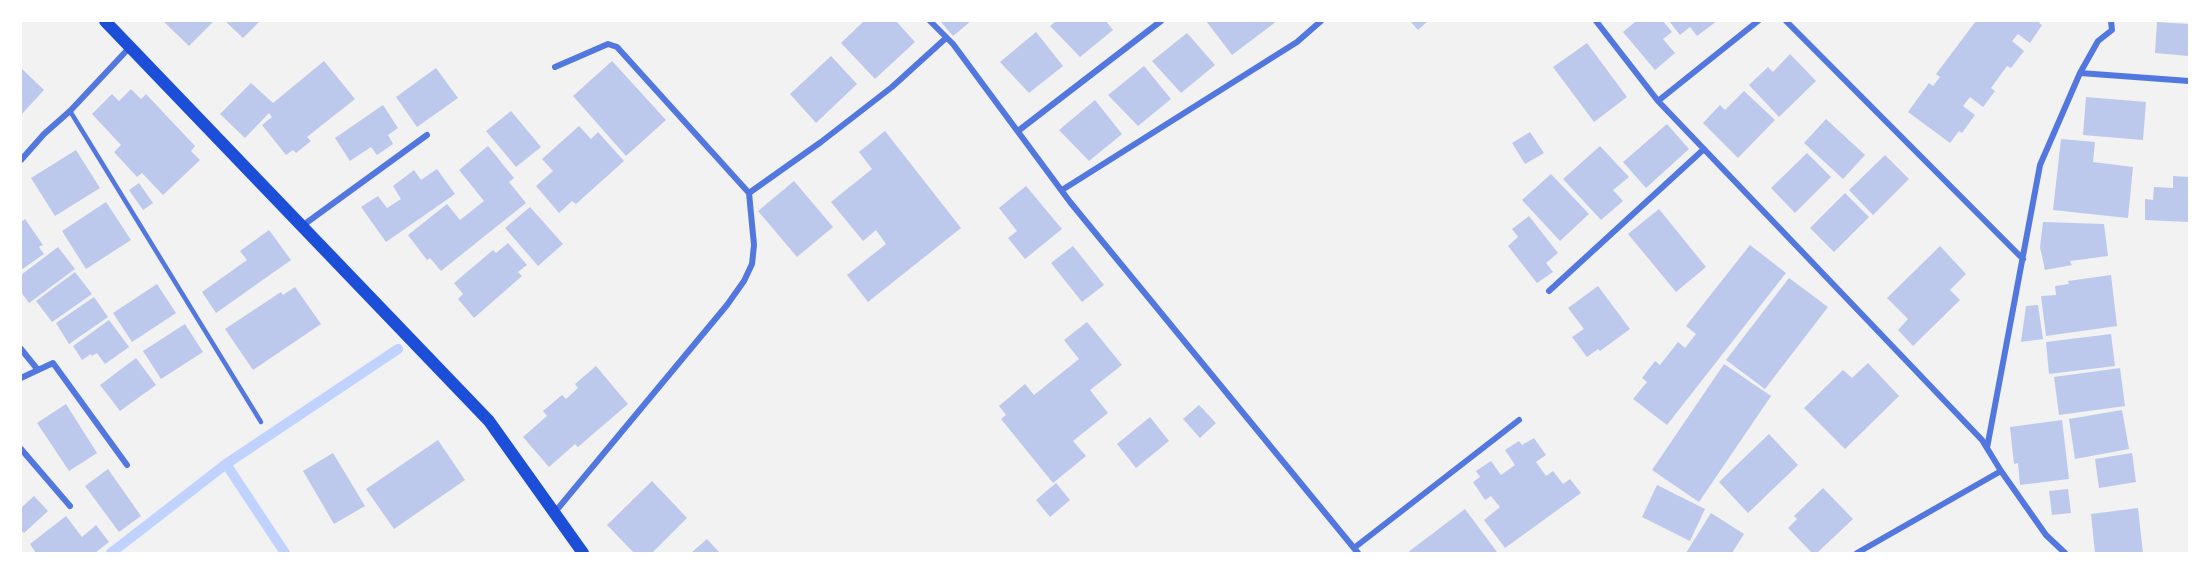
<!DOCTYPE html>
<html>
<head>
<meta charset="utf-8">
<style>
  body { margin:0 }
  #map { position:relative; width:2210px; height:574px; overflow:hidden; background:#f2f2f2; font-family:"Alegreya Sans",sans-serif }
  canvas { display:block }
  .frame { position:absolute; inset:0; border:22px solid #fff; pointer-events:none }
</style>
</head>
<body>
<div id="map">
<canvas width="2210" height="574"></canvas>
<div class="frame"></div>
</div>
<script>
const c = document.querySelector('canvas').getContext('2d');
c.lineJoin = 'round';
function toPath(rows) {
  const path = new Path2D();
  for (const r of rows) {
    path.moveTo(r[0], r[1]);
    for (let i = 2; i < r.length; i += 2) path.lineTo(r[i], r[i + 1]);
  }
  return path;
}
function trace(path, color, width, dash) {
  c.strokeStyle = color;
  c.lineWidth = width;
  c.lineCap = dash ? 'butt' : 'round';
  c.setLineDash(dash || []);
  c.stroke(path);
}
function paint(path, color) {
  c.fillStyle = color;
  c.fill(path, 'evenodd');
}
const stream = toPath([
  [226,464,398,349],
  [111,553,226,464,285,553]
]);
const building = toPath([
  [163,21,214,21,189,46],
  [225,21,260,21,243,38],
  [864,21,896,21,915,42,875,79,841,43],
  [940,21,971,21,953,36],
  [1056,21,1106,21,1113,30,1080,57,1050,26],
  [1206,21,1277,21,1232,55],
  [1410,21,1428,21,1418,30],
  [1636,21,1663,21,1672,32,1663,39,1675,53,1655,70,1623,32],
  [1669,21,1717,21,1697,36,1690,27,1680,35],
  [1976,21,2041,21,2039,23,2042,25,2030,43,2018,34,2012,41,2024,51,2011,68,2007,66,1991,88,1995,91,1983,107,1970,97,1963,106,1975,115,1962,133,1959,131,1950,143,1908,112,1929,83,1933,86,1940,77,1936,74],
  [2157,22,2189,24,2189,56,2155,53],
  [1036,32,1063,66,1029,93,1000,62],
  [1187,33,1215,65,1181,93,1152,61],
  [1587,43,1627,97,1594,122,1553,67],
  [1790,54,1816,81,1779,117,1749,85,1768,67,1773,72],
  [831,56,857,84,816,123,790,94],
  [324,61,355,99,307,137,311,141,296,153,293,150,286,155,262,125,272,117,269,113,245,138,220,114,251,83,273,103],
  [612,61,666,120,626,156,573,96],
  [1144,66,1171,99,1138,126,1108,95],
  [21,68,44,90,21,115],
  [436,68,458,98,417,127,396,97],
  [131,89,141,99,146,94,195,146,191,151,200,160,163,195,142,173,137,177,114,152,121,145,92,114,112,94,119,101],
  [1744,91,1775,120,1738,158,1703,123,1720,105,1725,110],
  [2086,97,2146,102,2143,140,2083,135],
  [1095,100,1122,134,1089,161,1059,130],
  [383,105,398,128,388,135,393,144,377,155,371,147,350,161,335,138],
  [511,111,541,147,516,167,486,131],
  [1826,119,1865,155,1843,179,1804,143],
  [1667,124,1689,149,1646,188,1623,162],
  [579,126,591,139,598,132,624,161,576,204,572,201,559,213,536,186,553,171,542,159],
  [885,131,961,228,868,302,847,275,886,244,876,230,863,241,831,202,872,169,859,152],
  [1530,132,1544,153,1525,164,1512,143],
  [2061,139,2095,142,2093,162,2133,167,2128,218,2053,210],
  [488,146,514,178,509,182,526,203,441,271,430,258,427,260,408,235,447,204,460,220,484,201,459,170],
  [1600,146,1629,177,1613,190,1623,201,1601,220,1563,179],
  [76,150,100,188,55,216,31,178],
  [1807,153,1831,177,1795,213,1771,188],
  [1885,155,1909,179,1873,215,1849,190],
  [437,169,455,194,386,242,361,207,378,196,387,208,401,199,393,186,414,170,421,180],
  [1551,174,1589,214,1560,241,1522,200],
  [2173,176,2189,177,2189,222,2145,220,2145,199,2153,200,2154,187,2173,188],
  [794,181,833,227,797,257,758,211],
  [139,183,153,203,143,210,129,190],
  [1026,186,1062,229,1025,259,1008,238,1017,231,999,208],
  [1845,193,1869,217,1834,252,1810,228],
  [106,202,131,240,86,269,62,231],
  [530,207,563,244,538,266,505,228],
  [1659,209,1706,267,1676,292,1628,234],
  [1529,216,1558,253,1546,263,1553,272,1537,283,1508,246,1518,237,1512,229],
  [25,219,43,245,39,247,44,254,21,270,21,222],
  [2043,222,2104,224,2108,256,2070,261,2072,265,2045,270,2040,247],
  [269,230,291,260,216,313,202,292,247,260,240,251],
  [508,243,527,265,518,272,522,276,474,318,458,299,463,294,454,283,493,250,496,253],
  [1750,245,1786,273,1667,425,1633,399,1647,382,1642,378,1655,361,1660,365,1678,342,1685,348,1696,334,1686,326],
  [1073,246,1104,285,1082,302,1051,263],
  [1940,246,1966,274,1950,290,1960,300,1913,346,1898,330,1908,319,1887,298],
  [58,247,75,269,29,303,21,292,21,275],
  [75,272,92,294,52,322,36,301],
  [2111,275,2117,326,2046,336,2041,296,2056,295,2055,286,2069,284,2068,281],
  [1789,278,1828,307,1765,389,1726,360],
  [157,284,176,313,132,342,113,313],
  [1598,286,1630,329,1600,351,1598,349,1587,357,1572,337,1584,329,1568,308],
  [295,287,321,324,253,370,225,329,281,292,283,295],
  [94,297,108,317,69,344,56,323],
  [2038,305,2043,339,2021,342,2026,306],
  [109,320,129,347,105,364,97,353,92,356,91,354,82,360,73,346],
  [1087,322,1122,365,1090,390,1108,413,1073,441,1086,456,1053,483,1001,419,1006,415,999,406,1025,384,1034,395,1079,359,1064,340],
  [185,324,203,352,161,379,143,351],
  [2111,334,2115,366,2049,374,2046,342],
  [136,358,156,385,120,411,100,385],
  [1868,363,1899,396,1845,449,1804,408,1843,370,1852,378],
  [1724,364,1771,396,1699,502,1652,470],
  [596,366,628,404,578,447,575,444,549,467,523,437,547,416,543,411,562,395,566,399,578,388,575,384],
  [2120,368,2125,406,2059,415,2054,377],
  [66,404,97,453,69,471,37,423],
  [1199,405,1216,423,1200,438,1183,419],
  [2122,410,2129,449,2075,459,2069,419],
  [1150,417,1169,441,1136,468,1117,444],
  [2062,420,2069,479,2020,485,2018,463,2014,464,2010,427],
  [1769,434,1798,465,1748,513,1719,482],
  [1534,438,1546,455,1536,462,1546,476,1553,471,1563,484,1570,479,1581,493,1505,548,1484,520,1500,507,1491,496,1485,500,1473,482,1480,477,1476,471,1491,461,1501,475,1515,465,1505,450,1519,441,1522,445],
  [438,440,465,480,394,529,366,489],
  [333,453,365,506,334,524,303,471],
  [2132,453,2136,482,2099,488,2095,459],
  [108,469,141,516,119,532,85,486],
  [652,481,687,518,652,553,634,553,607,525],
  [1056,483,1070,500,1050,517,1036,500],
  [1657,485,1705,509,1690,541,1642,517],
  [1823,488,1853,519,1817,553,1812,553,1788,528,1797,519,1794,516],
  [2068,489,2071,513,2052,515,2049,491],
  [34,496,48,511,24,533,21,530,21,508],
  [2138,508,2143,553,2095,553,2091,514],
  [1465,509,1497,552,1407,553],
  [1711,513,1744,534,1732,553,1686,553],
  [66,516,82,537,96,525,109,542,95,553,36,553,30,544],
  [707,539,720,553,691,553]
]);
const service = toPath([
  [70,111,261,422]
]);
const minor = toPath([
  [930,21,953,44,1070,202,1358,553],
  [1596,21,1658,101,1982,440,2001,471],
  [1786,21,2023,259],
  [2080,73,2098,41,2112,30,2111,21],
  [1658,101,1758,21],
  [1018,131,1161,21],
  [21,160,44,134,70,111,130,47],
  [1062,190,1297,42,1321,21],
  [749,193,821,142,892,87,946,38],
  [302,226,427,135],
  [1549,291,1704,149],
  [21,349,38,370,53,363,127,465],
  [21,378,38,370],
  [1987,448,2040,165,2080,73,2189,81],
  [21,449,70,506],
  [555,512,727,305,744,281,752,264,754,245,749,193,617,47,608,44,555,67],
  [1354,548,1519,420],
  [1857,553,2001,471,2046,535,2065,553]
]);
const secondary = toPath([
  [105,21,489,421,583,553]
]);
trace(stream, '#bfd3fe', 10);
paint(building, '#bdc9ec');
trace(service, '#5277de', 4.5);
trace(minor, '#5277de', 6);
trace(secondary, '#1d4ed8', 12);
</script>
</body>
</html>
